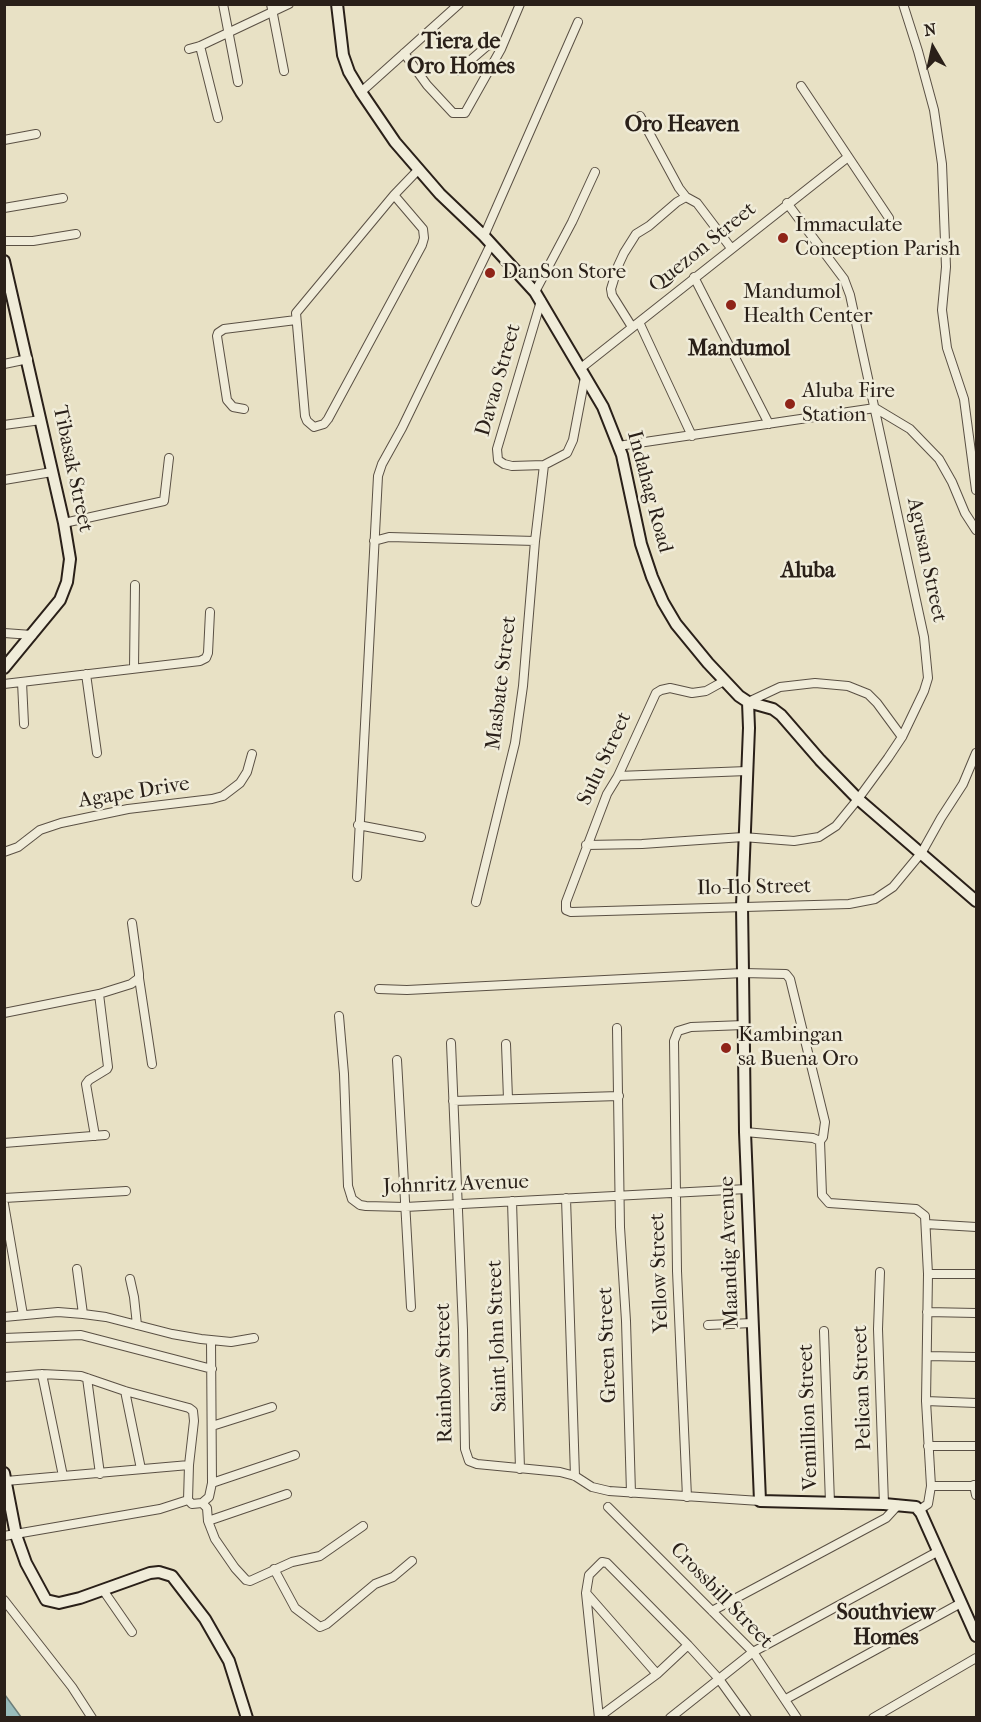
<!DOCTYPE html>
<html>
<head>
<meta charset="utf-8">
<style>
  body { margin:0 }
  #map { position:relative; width:981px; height:1722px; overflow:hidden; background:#e8e1c5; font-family:"IM FELL French Canon",serif }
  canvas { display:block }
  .frame { position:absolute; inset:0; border:6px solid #2a2019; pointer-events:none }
  .north { position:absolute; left:903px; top:18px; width:60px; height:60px; -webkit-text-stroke:4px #f0ecd9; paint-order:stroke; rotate:351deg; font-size:16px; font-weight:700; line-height:24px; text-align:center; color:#2a2019 }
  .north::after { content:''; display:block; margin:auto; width:21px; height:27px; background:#2a2019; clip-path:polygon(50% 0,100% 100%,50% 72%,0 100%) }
</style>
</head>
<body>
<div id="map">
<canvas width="981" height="1722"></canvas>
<div class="frame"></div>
<div class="north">N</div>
</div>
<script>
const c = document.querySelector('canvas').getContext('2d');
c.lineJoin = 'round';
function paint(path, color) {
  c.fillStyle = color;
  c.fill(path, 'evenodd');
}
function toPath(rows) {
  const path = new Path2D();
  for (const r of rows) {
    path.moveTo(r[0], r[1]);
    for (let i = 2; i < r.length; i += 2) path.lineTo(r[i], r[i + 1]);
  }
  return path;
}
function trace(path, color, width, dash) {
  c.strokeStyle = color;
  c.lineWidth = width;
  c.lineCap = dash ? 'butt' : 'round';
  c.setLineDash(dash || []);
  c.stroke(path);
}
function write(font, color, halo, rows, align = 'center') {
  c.font = font + ' "IM FELL French Canon",serif';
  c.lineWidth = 5;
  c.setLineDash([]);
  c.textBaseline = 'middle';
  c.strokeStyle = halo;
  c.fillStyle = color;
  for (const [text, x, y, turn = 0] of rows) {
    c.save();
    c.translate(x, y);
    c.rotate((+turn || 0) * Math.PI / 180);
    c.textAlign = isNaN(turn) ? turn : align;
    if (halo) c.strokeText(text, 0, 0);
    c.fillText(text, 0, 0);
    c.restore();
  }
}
const water = toPath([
  [5,1695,21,1717,5,1717,5,1695]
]);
const street = toPath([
  [223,4,238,82],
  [271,4,284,71],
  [903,4,918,51,934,110,942,164,946,267,942,310,947,348,964,399,976,490],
  [200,46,218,118],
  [189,49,200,46,289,4],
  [404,53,427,85,453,113,465,113,501,49,520,4],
  [458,71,487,46,493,44,501,49],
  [801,86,889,218],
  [361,92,459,4],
  [640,116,679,188,686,197,697,203,731,248],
  [4,140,36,134],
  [394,195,423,229,424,238,422,245,328,419,324,424,314,427,307,421,305,416,296,313,394,195],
  [394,195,419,169],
  [4,208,63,198],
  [484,236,578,22],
  [4,241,33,241,76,234],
  [694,277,769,424],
  [535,292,572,222,595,172],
  [541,301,497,449,498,460,504,464,512,466,544,465,567,453,573,440,585,377],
  [639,322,692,436],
  [632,327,612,295,611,289,618,266,624,253,636,234,649,226,677,202,686,197],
  [4,364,28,359],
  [581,368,848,157],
  [244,409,233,407,227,400,217,336,218,333,224,329,296,320],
  [4,425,41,420],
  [618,446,875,408,910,429,939,459,952,482,965,513,976,530],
  [4,480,52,472],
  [64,523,164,501,169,458],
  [374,541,389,537,535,541],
  [4,633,32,635],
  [134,668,135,585],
  [86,674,97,753],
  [724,681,706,691,692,693,670,688,661,690,656,693,618,776,607,794,566,902,566,910,571,912,849,904,875,899,893,887,922,852,941,818,963,784,976,753],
  [22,682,24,724],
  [4,684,200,661,206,658,208,653,210,612],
  [748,702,780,687,815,683,848,686,868,694,877,703,902,737],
  [618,776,747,771],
  [358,825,421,837],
  [586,845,642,844,743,837,794,841,819,837,836,826,858,799,888,758,902,737,924,691,928,678,924,637,850,295,844,279,787,203],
  [4,852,18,847,40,830,61,823,128,809,212,799,223,796,240,783,247,772,252,754],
  [357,877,378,476,382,464,402,428,491,244],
  [476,902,515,743,523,686,535,541,544,465],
  [139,978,152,1064],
  [379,989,407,990,743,973,786,974,790,979,825,1122,823,1137,820,1141],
  [4,1013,99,994,131,984,139,978,139,974,132,923],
  [339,1016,344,1074,348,1186,352,1199,360,1205,366,1206,405,1207,747,1189],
  [617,1028,620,1227,626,1321,631,1493],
  [451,1043,463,1330,465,1449,469,1461,477,1464,560,1472,575,1476,592,1487,609,1491,760,1501],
  [506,1044,508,1099],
  [397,1060,411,1307],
  [453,1101,619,1096],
  [745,1132,813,1138,820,1141,822,1195,829,1203,916,1209,925,1216,928,1274,926,1401,931,1486,928,1504,919,1510],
  [95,1136,86,1084,89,1080,107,1069,108,1067,99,994],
  [4,1143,105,1135],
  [4,1198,126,1191],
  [566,1198,575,1476],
  [512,1201,520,1469],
  [4,1204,23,1315],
  [926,1224,976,1227],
  [77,1269,83,1314],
  [880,1272,878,1329,884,1504],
  [928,1274,976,1274],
  [130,1279,134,1297,137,1325],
  [927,1312,976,1313],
  [4,1317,58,1312,83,1314,106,1317,172,1334,201,1339,231,1342,254,1338],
  [708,1325,752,1323],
  [824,1331,830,1503],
  [4,1338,81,1335,212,1369],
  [211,1340,212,1483],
  [928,1356,976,1357],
  [42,1374,63,1476],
  [4,1377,42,1374,81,1376,125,1391,189,1408,193,1411,194,1421,189,1465,188,1500],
  [87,1378,100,1474],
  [125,1391,141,1469],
  [926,1401,976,1403],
  [212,1426,272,1407],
  [928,1446,976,1446],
  [6,1481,189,1465],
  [974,1485,976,1495],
  [931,1486,976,1486],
  [687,1497,677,1271,674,1041,678,1031,691,1027,744,1025],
  [202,1503,207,1508,208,1521,215,1539,235,1568,246,1580,250,1581,292,1562,320,1556,363,1526],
  [608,1507,753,1652,797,1718],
  [208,1521,287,1494],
  [4,1536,160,1509,188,1500,192,1504,202,1503,209,1497,212,1483,295,1455],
  [274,1569,295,1608,320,1627,327,1624,375,1584,393,1577,412,1561],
  [103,1590,132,1632],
  [587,1594,657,1674],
  [4,1600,72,1687,92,1718],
  [712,1611,886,1518,898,1505],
  [786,1699,961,1603],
  [599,1717,657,1674,688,1645],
  [599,1718,586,1593,589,1575,602,1562,607,1563,688,1645,719,1679,747,1718],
  [670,1718,753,1652,937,1552],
  [873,1718,976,1658]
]);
const secondary = toPath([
  [337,4,343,55,349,72,361,92,395,142,440,194,484,236,535,292,603,407,622,455,641,544,652,577,663,602,676,624,708,663,739,696,748,702,773,709,781,715,820,760,858,799,976,901],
  [4,261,64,523,70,559,67,582,60,600,4,668],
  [748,702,749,728,742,906,743,973,745,1132,760,1501,884,1504,916,1507,921,1513,976,1636],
  [4,1473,16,1535,26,1563,46,1600,59,1603,80,1598,150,1573,159,1572,172,1576,205,1619,229,1661,247,1718]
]);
const markers = [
  [783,238,6,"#8f2418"],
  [490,273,6,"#8f2418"],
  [731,305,6,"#8f2418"],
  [790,404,6,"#8f2418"],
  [726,1048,6,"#8f2418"]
];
const poiNames = [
  ["Immaculate",795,226],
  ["Conception Parish",795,250],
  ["DanSon Store",502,273],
  ["Mandumol",743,293],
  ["Health Center",743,317],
  ["Aluba Fire",802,392],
  ["Station",802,416],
  ["Kambingan",738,1036],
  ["sa Buena Oro",738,1060]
];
const streetNames = [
  ["Quezon Street",703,248,-39],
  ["Davao Street",499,380,-74],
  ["Tibasak Street",72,469,78],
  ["Indahag Road",649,492,75],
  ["Agusan Street",926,560,78],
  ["Masbate Street",502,683,-83],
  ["Sulu Street",605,759,-65],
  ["Agape Drive",134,793,-9],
  ["Ilo-Ilo Street",754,888,-1],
  ["Johnritz Avenue",456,1185,-2],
  ["Maandig Avenue",730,1252,-92],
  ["Yellow Street",660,1273,-92],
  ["Saint John Street",498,1336,-92],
  ["Green Street",608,1345,-92],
  ["Rainbow Street",445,1373,-91],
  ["Pelican Street",863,1388,-92],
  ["Vemillion Street",809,1417,-92],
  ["Crossbill Street",721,1596,46]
];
const neighbourhoodNames = [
  ["Tiera de",461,43],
  ["Oro Homes",461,68],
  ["Oro Heaven",682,126],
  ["Mandumol",739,350],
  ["Aluba",808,572],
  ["Southview",886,1614],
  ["Homes",886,1639]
];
paint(water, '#99bcbb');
trace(water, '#6d7e7a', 1.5);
trace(street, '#5a5044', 10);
trace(secondary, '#2a2019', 14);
trace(street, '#f0ecd9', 8);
trace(secondary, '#f0ecd9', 10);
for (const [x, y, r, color] of markers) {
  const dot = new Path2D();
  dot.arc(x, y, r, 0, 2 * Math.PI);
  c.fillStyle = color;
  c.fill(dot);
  trace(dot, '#f0ecd9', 2);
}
write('21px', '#2a2019', '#f0ecd9', poiNames, 'left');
write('21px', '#2a2019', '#f0ecd9', streetNames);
write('bold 22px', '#2a2019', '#f0ecd9', neighbourhoodNames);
</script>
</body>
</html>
